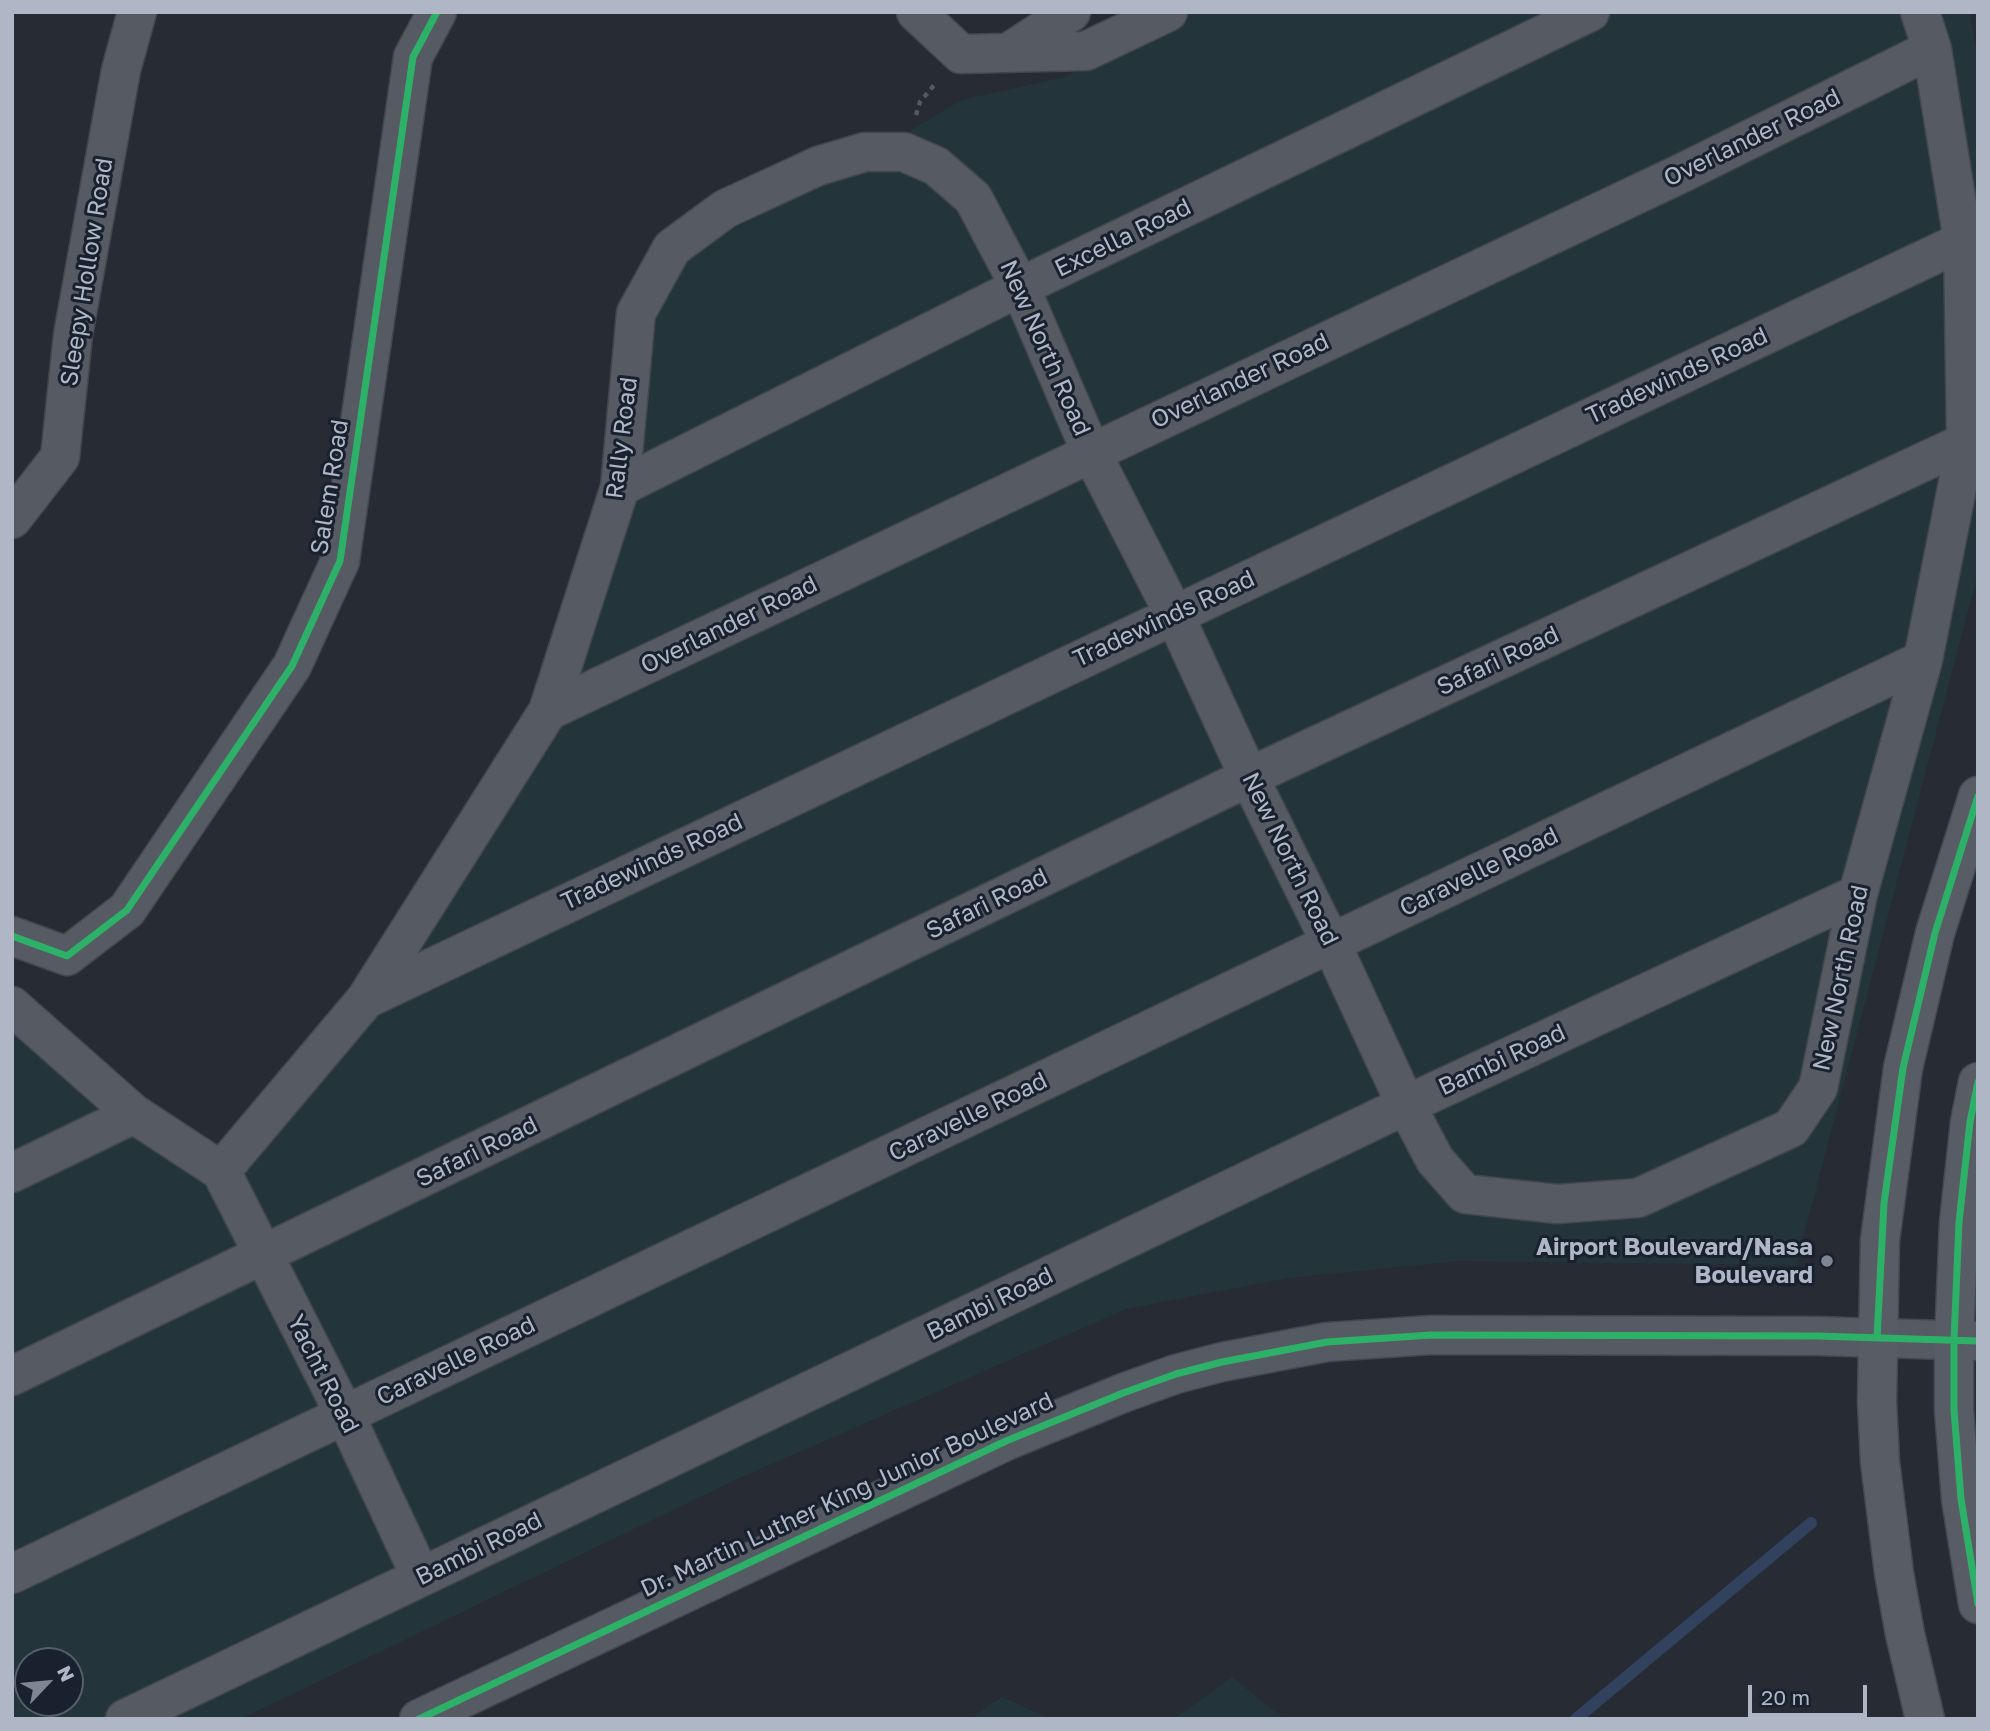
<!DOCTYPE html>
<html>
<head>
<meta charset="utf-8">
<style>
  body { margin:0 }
  #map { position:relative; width:1990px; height:1731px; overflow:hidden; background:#262b34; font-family:"Golos Text",sans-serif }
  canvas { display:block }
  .frame { position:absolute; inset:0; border:14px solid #afb7c6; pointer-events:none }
  .north { position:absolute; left:14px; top:1647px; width:70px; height:70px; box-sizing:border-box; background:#19212f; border:2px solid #555d6b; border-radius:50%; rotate:64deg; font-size:19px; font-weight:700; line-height:28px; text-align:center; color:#afb7c6 }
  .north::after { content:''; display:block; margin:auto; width:24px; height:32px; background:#7f8693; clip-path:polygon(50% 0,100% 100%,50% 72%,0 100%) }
  .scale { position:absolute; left:1748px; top:1685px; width:119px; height:32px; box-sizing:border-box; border:4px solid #afb7c6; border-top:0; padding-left:9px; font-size:21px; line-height:24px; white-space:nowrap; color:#afb7c6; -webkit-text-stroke:5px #19212f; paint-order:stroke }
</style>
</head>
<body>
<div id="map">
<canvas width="1990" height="1731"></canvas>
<div class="frame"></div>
<div class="north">N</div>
<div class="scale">20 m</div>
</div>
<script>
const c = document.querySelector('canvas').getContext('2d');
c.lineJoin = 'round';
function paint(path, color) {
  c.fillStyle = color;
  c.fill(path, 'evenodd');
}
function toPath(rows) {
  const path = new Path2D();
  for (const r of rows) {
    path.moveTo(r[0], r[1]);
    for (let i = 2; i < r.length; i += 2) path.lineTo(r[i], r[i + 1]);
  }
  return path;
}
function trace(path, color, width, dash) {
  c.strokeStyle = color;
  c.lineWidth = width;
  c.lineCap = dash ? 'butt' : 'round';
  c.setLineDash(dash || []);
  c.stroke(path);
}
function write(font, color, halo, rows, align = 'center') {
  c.font = font + ' "Golos Text",sans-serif';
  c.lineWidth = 6;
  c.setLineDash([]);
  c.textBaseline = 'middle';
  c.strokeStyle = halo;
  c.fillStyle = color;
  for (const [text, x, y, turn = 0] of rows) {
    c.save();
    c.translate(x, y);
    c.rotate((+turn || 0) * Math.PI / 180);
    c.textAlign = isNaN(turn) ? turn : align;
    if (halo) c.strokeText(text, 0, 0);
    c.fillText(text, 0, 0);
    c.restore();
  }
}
const green = toPath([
  [1124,12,1969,12,1978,58,1978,573,1796,1265,1457,1261,1288,1278,1126,1309,733,1481,241,1719,12,1719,12,985,208,1158,303,1090,511,776,586,545,660,269,881,149,961,100,1070,76],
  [28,1661,70,1661,70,1703,28,1703],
  [1232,1677,1284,1719,1174,1719],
  [1002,1697,1051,1719,970,1719]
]);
const stream = toPath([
  [1576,1719,1811,1523]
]);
const path = toPath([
  [916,115,920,102,935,84]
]);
const minor = toPath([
  [916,12,961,54,1086,51,1168,12],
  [1008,53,1071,12],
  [620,487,1020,287,1590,12],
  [12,519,60,457,73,335,121,70,137,12],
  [548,711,1684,172,1932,49],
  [12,936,67,956,127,910,292,666,340,561,413,57,437,12],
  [366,999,1963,241],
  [12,1006,134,1114,221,1171],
  [221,1171,366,999,548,711,620,487,636,313,672,248,725,209,818,166,865,152,904,152,936,166,973,198,1020,287,1091,452,1174,614,1249,777,1331,943,1406,1105,1435,1160,1465,1194,1557,1204,1638,1198,1791,1128,1818,1088,1858,894,1923,660,1966,442,1963,241,1932,49,1920,12],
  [221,1171,345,1415,421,1577],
  [12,1173,134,1114],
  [12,1376,1249,777,1966,442],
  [12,1574,1923,660],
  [125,1719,1406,1105,1858,894],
  [419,1719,1006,1441,1123,1393,1176,1374,1222,1362,1327,1342,1431,1335,1817,1336,1978,1341]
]);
const major = toPath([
  [1978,1082,1970,1122,1959,1222,1954,1340,1954,1410,1961,1499,1978,1604],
  [1925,1719,1905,1634,1894,1573,1880,1462,1877,1402,1880,1240,1903,1068,1935,933,1978,796]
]);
const cycleway = toPath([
  [12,936,67,956,127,910,292,666,340,561,413,57,437,12],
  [1978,1082,1970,1122,1959,1222,1954,1340,1954,1410,1961,1499,1978,1604],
  [1877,1338,1884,1203,1903,1068,1935,933,1978,796],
  [419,1719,1006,1441,1123,1393,1176,1374,1222,1362,1327,1342,1431,1335,1817,1336,1978,1341]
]);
const markers = [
  [1827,1261,7,"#7f8693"]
];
const streetNames = [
  ["Overlander Road",1752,138,-26],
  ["Excella Road",1123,238,-26],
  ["Sleepy Hollow Road",87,272,-81],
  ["New North Road",1045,348,66],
  ["Tradewinds Road",1677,376,-25],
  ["Overlander Road",1240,381,-25],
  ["Rally Road",622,438,-83],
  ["Salem Road",330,487,-81],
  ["Tradewinds Road",1164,619,-25],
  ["Overlander Road",729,625,-26],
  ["Safari Road",1498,661,-25],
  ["New North Road",1290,859,64],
  ["Tradewinds Road",652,862,-25],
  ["Caravelle Road",1479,872,-26],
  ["Safari Road",987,904,-26],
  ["New North Road",1841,978,-78],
  ["Bambi Road",1502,1060,-25],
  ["Caravelle Road",968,1117,-26],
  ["Safari Road",477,1152,-26],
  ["Bambi Road",990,1304,-26],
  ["Caravelle Road",456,1361,-26],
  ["Yacht Road",323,1374,63],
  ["Dr. Martin Luther King Junior Boulevard",847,1495,-25],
  ["Bambi Road",479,1549,-26]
];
const poiNames = [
  ["Airport Boulevard/Nasa",1813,1247],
  ["Boulevard",1813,1275]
];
paint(green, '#23353a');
trace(stream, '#32425e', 12);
trace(minor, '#42464d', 41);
trace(major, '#434851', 41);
trace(path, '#535960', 4.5, [5, 5]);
trace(minor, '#565a62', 38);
trace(major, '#585c64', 38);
trace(cycleway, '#2db169', 7);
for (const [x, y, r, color] of markers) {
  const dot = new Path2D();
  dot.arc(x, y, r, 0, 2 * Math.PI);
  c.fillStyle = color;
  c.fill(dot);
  trace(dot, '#19212f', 2.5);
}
write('24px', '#afb7c6', '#19212f', streetNames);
write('bold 24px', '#afb7c6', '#19212f', poiNames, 'right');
</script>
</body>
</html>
